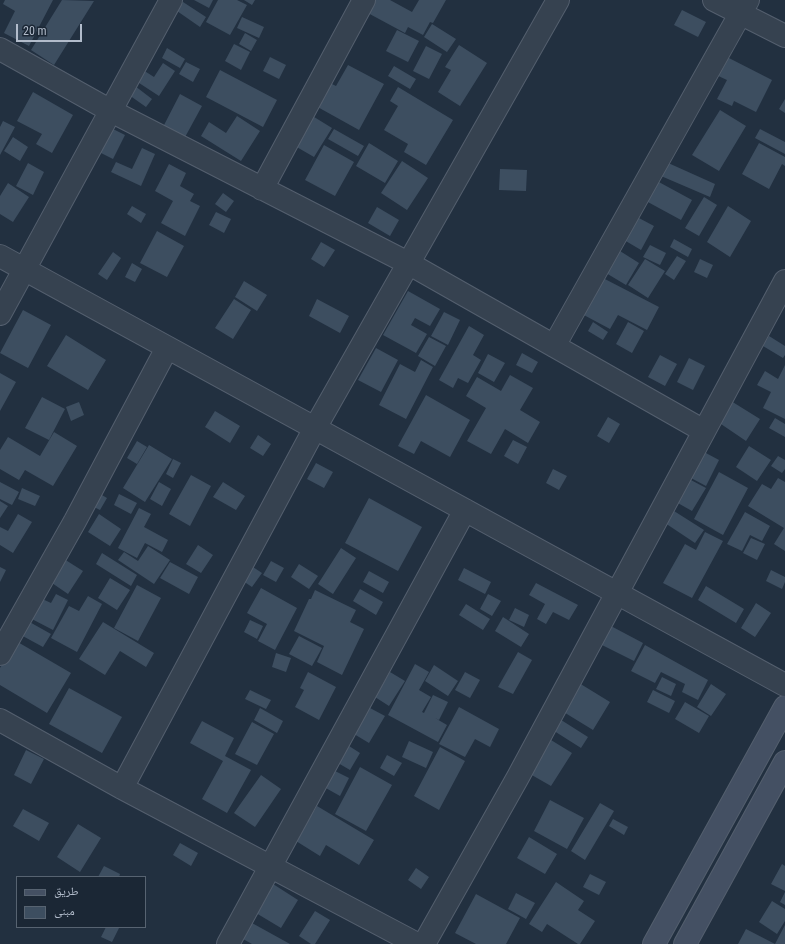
<!DOCTYPE html>
<html>
<head>
<meta charset="utf-8">
<style>
  body { margin:0 }
  #map { position:relative; width:785px; height:944px; overflow:hidden; background:#223040; font-family:"Roboto Condensed","Noto Naskh Arabic",sans-serif }
  canvas { display:block }
  .legend { position:absolute; left:16px; top:876px; width:130px; height:52px; box-sizing:border-box; background:#1b2735; border:1px solid #576371; margin:0; padding:5px 7px; list-style:none; font-size:12px; color:#b2bccb }
  .legend li { display:flex; align-items:center; gap:8px; height:20px }
  .legend b { width:20px; border:1px solid #576371 }
  .scale { position:absolute; left:16px; top:24px; width:66px; height:18px; box-sizing:border-box; border:2px solid #b2bccb; border-top:0; padding-left:5px; font-size:12px; line-height:14px; white-space:nowrap; color:#b2bccb; -webkit-text-stroke:3px #1b2735; paint-order:stroke }
</style>
</head>
<body>
<div id="map">
<canvas width="785" height="944"></canvas>
<ul class="legend">
<li><b style="height:5px;background:#445063"></b>طريق</li>
<li><b style="height:11px;background:#3d4e60"></b>مبنى</li>
</ul>
<div class="scale">20 m</div>
</div>
<script>
const c = document.querySelector('canvas').getContext('2d');
c.lineJoin = 'round';
function paint(path, color) {
  c.fillStyle = color;
  c.fill(path, 'evenodd');
}
function toPath(rows) {
  const path = new Path2D();
  for (const r of rows) {
    path.moveTo(r[0], r[1]);
    for (let i = 2; i < r.length; i += 2) path.lineTo(r[i], r[i + 1]);
  }
  return path;
}
function trace(path, color, width, dash) {
  c.strokeStyle = color;
  c.lineWidth = width;
  c.lineCap = dash ? 'butt' : 'round';
  c.setLineDash(dash || []);
  c.stroke(path);
}
const building = toPath([
  [5,0,53,0,29,46,4,33,15,11,3,4],
  [62,0,94,1,54,65,31,50],
  [194,0,213,0,209,8],
  [218,0,237,0,247,5,230,35,206,22],
  [244,0,255,0,252,5],
  [373,0,390,0,412,12,419,0,446,0,433,23,430,22,423,35,408,27,405,33,366,12],
  [183,2,206,17,200,27,177,11],
  [682,10,706,22,698,37,674,25],
  [242,17,264,27,259,38,237,28],
  [432,24,456,39,447,52,424,37],
  [397,30,419,41,408,62,386,51],
  [245,33,257,40,251,51,239,44],
  [234,44,250,52,241,70,225,61],
  [459,45,487,63,460,106,438,92,451,70,445,67],
  [426,46,442,54,429,79,413,71],
  [167,48,185,59,180,68,162,58],
  [723,55,772,80,756,112,734,101,732,106,717,99,727,80,714,74],
  [270,57,286,65,279,79,263,71],
  [186,62,200,69,193,82,179,74],
  [163,63,175,71,159,96,136,81,143,70,154,77],
  [348,65,384,84,359,130,314,105,326,81,336,86],
  [394,66,416,79,410,89,388,76],
  [220,70,277,100,263,127,206,97],
  [135,86,152,99,146,107,129,95],
  [398,87,453,120,426,165,404,152,408,144,384,130,398,106,390,101],
  [33,92,73,115,52,153,36,144,42,134,17,121],
  [180,94,202,106,184,139,163,127],
  [785,99,785,113,779,109],
  [720,110,746,126,719,171,692,155],
  [306,112,332,128,314,157,288,142],
  [237,116,260,131,241,161,201,136,209,122,226,133],
  [3,121,15,127,0,155,0,127],
  [111,128,125,135,113,159,99,152],
  [334,129,364,146,358,156,328,139],
  [760,129,785,142,785,154,755,138],
  [13,137,28,147,20,161,4,151],
  [369,143,398,161,385,183,356,166],
  [759,143,785,157,785,166,782,164,769,189,742,174],
  [324,145,354,162,335,196,305,180],
  [142,148,155,154,141,186,111,172,116,162,132,169],
  [402,161,428,178,407,210,381,193],
  [666,162,715,184,710,197,661,176],
  [28,163,44,172,33,195,16,186],
  [169,164,186,173,180,186,194,194,190,201,200,206,185,236,161,223,173,201,155,191],
  [500,169,527,170,526,191,499,190],
  [657,181,692,200,681,220,646,201],
  [8,183,29,197,13,222,0,214,0,196],
  [223,193,234,201,226,212,215,204],
  [704,197,717,205,699,236,685,228],
  [132,206,146,214,141,223,127,214],
  [728,206,751,221,730,257,707,242],
  [377,207,399,220,390,236,368,223],
  [216,212,231,219,224,233,209,225],
  [637,217,654,226,641,250,624,240],
  [157,231,184,246,167,277,140,263],
  [674,239,692,249,688,257,670,247],
  [321,242,335,250,324,267,311,259],
  [650,245,666,253,660,265,643,257],
  [620,251,639,263,626,285,606,273],
  [113,252,121,258,107,280,98,274],
  [677,256,686,261,674,280,665,274],
  [645,259,665,271,648,298,628,285],
  [700,259,713,265,707,278,694,272],
  [132,263,142,269,135,282,125,277],
  [601,277,659,307,647,330,618,315,610,329,582,314],
  [244,281,267,295,257,311,235,297],
  [408,291,440,309,430,326,415,318,411,325,427,334,416,353,383,335],
  [234,299,251,310,233,339,215,328],
  [317,299,349,316,340,333,309,316],
  [23,310,51,325,28,368,0,353],
  [444,312,460,320,448,345,431,336],
  [593,322,608,332,603,340,588,331],
  [628,322,644,331,632,353,616,344],
  [469,326,484,335,473,355,481,360,468,383,458,378,453,388,439,380],
  [66,335,106,360,88,390,47,366],
  [769,336,785,346,785,355,783,358,763,346],
  [429,337,446,346,435,366,418,356],
  [376,348,398,360,381,392,358,380],
  [522,353,538,362,532,373,516,365],
  [488,354,505,363,494,382,478,373],
  [660,355,677,364,665,386,648,377],
  [689,358,705,366,693,390,677,382],
  [421,360,433,367,406,419,379,405,400,364,415,372],
  [785,365,785,419,763,408,771,392,757,385,765,371,778,379],
  [0,373,16,382,0,411],
  [510,375,533,388,520,410,540,422,528,443,505,429,491,454,467,441,486,408,466,396,477,377,501,391],
  [426,395,470,420,450,457,421,441,414,454,398,446],
  [42,397,65,409,49,440,25,428],
  [731,401,760,419,746,441,718,422],
  [79,402,84,415,71,421,66,407],
  [215,411,240,426,230,443,205,427],
  [608,417,620,424,609,443,597,436],
  [775,418,785,424,785,437,769,428],
  [54,432,77,446,53,486,25,470,19,480,0,469,0,450,8,437,40,456],
  [258,435,271,444,263,456,250,448],
  [513,440,527,447,518,464,504,456],
  [137,441,147,447,137,464,127,458],
  [149,445,172,459,145,502,123,488],
  [749,446,771,460,757,481,736,467],
  [704,452,719,460,706,486,691,478],
  [778,456,785,460,785,469,782,473,771,466],
  [173,459,181,463,173,478,166,474],
  [316,463,333,472,324,488,307,479],
  [553,469,567,476,559,490,546,483],
  [719,472,748,488,723,535,694,519],
  [191,475,211,486,190,526,169,514],
  [778,478,785,482,785,551,774,544,784,528,748,506,762,484,771,489],
  [689,479,706,488,692,511,676,502],
  [0,482,19,492,12,505,0,499],
  [159,482,171,489,162,506,150,499],
  [223,482,245,496,236,510,213,497],
  [22,488,40,496,35,506,18,499],
  [95,491,107,498,100,510,88,504],
  [119,494,137,503,131,514,114,505],
  [369,498,422,527,398,571,345,543],
  [0,501,8,506,0,518],
  [139,508,151,514,144,527,168,540,162,552,145,543,137,558,118,548],
  [674,511,704,530,695,543,665,523],
  [745,512,770,526,762,541,750,535,742,551,727,544],
  [18,514,32,522,13,553,0,545,0,527,8,531],
  [99,514,121,529,110,546,88,532],
  [705,532,723,541,692,598,663,583,685,544,696,550],
  [751,538,765,544,757,560,743,553],
  [198,545,213,555,201,573,186,564],
  [148,546,170,560,154,584,118,560,124,552,138,561],
  [341,548,356,558,333,594,318,584],
  [102,553,137,575,131,586,96,564],
  [64,559,83,571,68,594,49,581],
  [271,561,284,568,276,582,263,575],
  [170,562,198,577,189,594,160,578],
  [299,564,318,576,309,589,291,577],
  [0,567,6,570,0,582],
  [253,567,262,573,252,587,243,581],
  [464,568,491,582,485,594,458,580],
  [771,570,785,577,785,582,782,589,766,581],
  [369,571,389,582,383,593,363,582],
  [110,578,130,590,117,610,98,598],
  [536,583,578,605,569,620,553,612,546,624,537,619,545,604,529,595],
  [137,585,161,598,138,641,114,628],
  [706,586,744,609,736,623,698,600],
  [261,588,297,608,275,650,258,641,267,624,247,613],
  [360,589,383,602,376,615,353,601],
  [315,590,356,610,350,622,364,629,342,675,317,662,324,646,294,631,309,599,311,599],
  [56,594,68,600,53,630,28,617,38,597,51,603],
  [488,594,501,601,492,616,480,609],
  [88,596,102,604,77,652,51,638,69,606,79,611],
  [756,603,771,613,755,637,741,628],
  [466,604,490,619,483,630,459,615],
  [515,608,529,615,524,627,509,620],
  [503,617,529,634,521,647,495,631],
  [26,620,51,634,43,647,19,634],
  [250,620,263,626,257,639,244,632],
  [103,622,154,653,146,667,120,651,105,675,79,659],
  [609,625,643,643,634,661,600,644],
  [299,636,322,648,312,666,289,654],
  [16,641,71,673,47,713,0,685,0,668],
  [645,645,708,680,698,700,682,692,685,684,661,672,655,683,631,671],
  [518,652,532,660,513,694,498,687],
  [276,653,291,658,286,672,272,667],
  [415,664,429,672,419,690,431,697,422,712,424,713,433,695,448,702,439,720,435,718,447,725,438,742,388,715],
  [434,665,458,681,448,696,425,681],
  [308,672,336,687,319,720,295,707,304,690,300,688],
  [390,672,405,681,389,706,375,697],
  [465,672,480,680,470,698,455,690],
  [662,677,676,684,671,696,656,689],
  [579,683,610,702,593,730,562,711],
  [711,684,726,694,711,716,697,707],
  [69,688,122,717,102,753,49,724],
  [250,690,271,700,266,709,245,699],
  [653,690,675,701,669,713,647,702],
  [685,702,709,716,699,733,675,719],
  [459,707,499,729,490,747,475,739,465,757,439,744],
  [260,708,283,721,277,733,254,720],
  [370,708,385,716,369,743,354,734],
  [558,718,588,737,581,748,551,729],
  [202,721,234,738,225,756,251,770,227,813,202,799,223,761,190,743],
  [252,722,274,734,257,765,235,754],
  [551,740,572,753,551,786,530,774],
  [409,741,433,752,426,768,402,757],
  [349,746,360,753,350,770,338,763],
  [440,747,465,761,439,810,414,796],
  [26,750,44,759,31,784,14,775],
  [387,755,402,763,394,776,380,768],
  [360,767,392,785,366,831,335,814],
  [333,770,349,778,340,796,324,787],
  [261,775,281,789,255,827,234,813],
  [550,800,584,818,567,849,534,831],
  [600,803,614,811,585,860,571,851],
  [317,806,374,840,359,865,326,845,320,856,296,841],
  [23,809,49,823,39,841,13,826],
  [613,819,628,827,624,835,609,826],
  [78,824,101,838,80,872,57,857],
  [529,837,557,854,545,874,517,858],
  [180,843,198,853,191,866,173,855],
  [782,864,785,866,785,891,771,884],
  [104,866,120,874,119,877,98,877],
  [416,868,429,877,421,889,408,880],
  [590,874,606,882,599,895,583,887],
  [556,882,584,901,578,910,595,921,580,944,578,944,547,924,542,932,529,924],
  [273,884,298,900,281,928,256,913],
  [785,892,785,905,780,902],
  [516,893,535,903,526,919,508,909],
  [476,894,520,918,506,944,476,944,455,933],
  [772,901,785,909,785,921,777,934,759,922],
  [315,911,330,920,315,944,311,944,299,936],
  [252,923,290,944,252,944,243,939],
  [785,925,785,944,738,944,746,929,775,944],
  [106,927,119,928,112,942,101,937]
]);
const street = toPath([
  [714,0,785,36],
  [0,49,111,111,408,263,704,431],
  [262,189,364,0],
  [0,256,785,685],
  [0,314,171,0],
  [554,346,748,0],
  [0,654,75,521,167,348],
  [0,720,122,788,417,944],
  [122,788,315,428,558,0],
  [228,944,465,510],
  [424,944,518,777,785,281]
]);
const secondary = toPath([
  [654,944,785,707],
  [685,944,785,762]
]);
paint(building, '#3d4e60');
trace(street, '#545f6e', 24);
trace(secondary, '#545f6e', 24);
trace(street, '#364250', 22);
trace(secondary, '#445063', 22);
</script>
</body>
</html>
